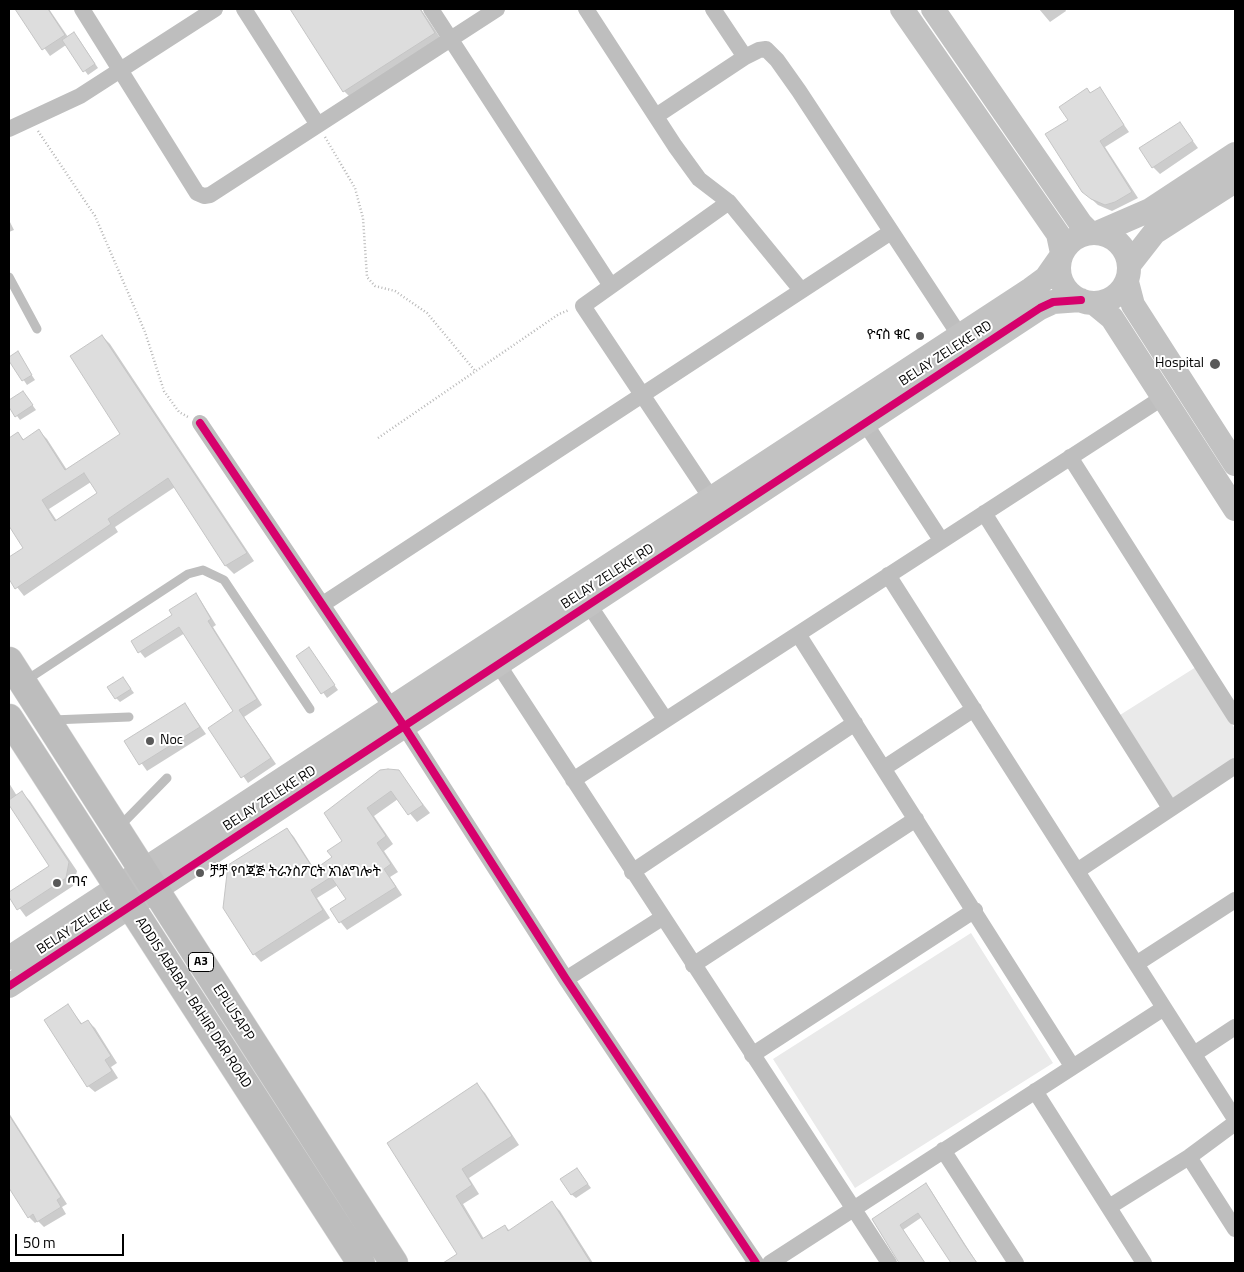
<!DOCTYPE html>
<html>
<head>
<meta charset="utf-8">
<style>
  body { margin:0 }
  #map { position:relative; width:1244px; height:1272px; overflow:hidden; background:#fff; font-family:"Titillium Web",sans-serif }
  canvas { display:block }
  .frame { position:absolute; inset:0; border:10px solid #000; pointer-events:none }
  .scale { position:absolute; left:15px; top:1234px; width:109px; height:22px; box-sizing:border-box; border:2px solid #000; border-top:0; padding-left:6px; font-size:15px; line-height:18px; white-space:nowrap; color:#000; -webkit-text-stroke:4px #fff; paint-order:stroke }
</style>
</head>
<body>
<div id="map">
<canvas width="1244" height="1272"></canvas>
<div class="frame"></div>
<div class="scale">50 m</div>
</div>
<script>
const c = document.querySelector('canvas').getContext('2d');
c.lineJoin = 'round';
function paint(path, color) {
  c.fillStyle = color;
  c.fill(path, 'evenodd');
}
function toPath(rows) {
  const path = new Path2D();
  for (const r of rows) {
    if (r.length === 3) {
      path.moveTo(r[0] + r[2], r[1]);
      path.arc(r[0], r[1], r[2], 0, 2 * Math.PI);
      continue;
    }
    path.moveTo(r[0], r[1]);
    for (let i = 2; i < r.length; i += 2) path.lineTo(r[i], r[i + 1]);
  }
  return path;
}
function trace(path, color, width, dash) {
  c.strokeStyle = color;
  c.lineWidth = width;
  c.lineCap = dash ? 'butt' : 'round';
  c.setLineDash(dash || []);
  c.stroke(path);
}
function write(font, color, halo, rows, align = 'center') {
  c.font = font + ' "Titillium Web","Noto Sans Ethiopic",sans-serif';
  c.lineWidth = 4;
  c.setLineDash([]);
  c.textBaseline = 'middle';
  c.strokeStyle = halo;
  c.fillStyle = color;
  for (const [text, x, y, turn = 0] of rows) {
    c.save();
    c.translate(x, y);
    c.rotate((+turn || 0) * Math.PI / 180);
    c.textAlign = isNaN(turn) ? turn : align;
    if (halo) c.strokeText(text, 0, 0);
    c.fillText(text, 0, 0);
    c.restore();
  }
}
const green = toPath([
  [1196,667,1235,729,1235,758,1173,798,1120,715],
  [971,933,1053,1063,855,1188,773,1059]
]);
const shadow = toPath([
  [16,9,49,9,68,37,78,38,98,68,88,75,66,45,50,56],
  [291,9,421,9,443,42,353,100,344,91],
  [1039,9,1065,9,1066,11,1050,22],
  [1099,88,1129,132,1105,147,1138,198,1112,211,1098,205,1086,194,1069,120,1087,89,1091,93],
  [1180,123,1198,148,1160,174,1153,167],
  [9,220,14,230,9,232],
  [102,336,110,344,254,561,234,574,226,566,175,487,115,527,118,532,24,596,9,577,9,559,24,548,9,524,9,439,18,433,24,440,39,431,47,439,67,470,121,434],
  [91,482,99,493,57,521,49,509],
  [17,353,35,380,27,385,9,358],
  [23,392,36,410,20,420,9,405,9,401],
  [196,595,201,601,216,625,213,627,262,705,244,717,276,764,248,783,210,729,235,712,185,633,145,658,132,642,174,615],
  [309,649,338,690,327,698,297,656],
  [123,678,134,693,120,702,116,698],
  [185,704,206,734,147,771,126,741],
  [398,772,430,813,417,822,398,799,374,816,393,844,384,851,398,872,390,877,402,895,347,930,331,910,348,899,338,885,317,898,330,918,261,962,254,954,287,829,294,837,315,870,333,858,344,841,326,813],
  [9,783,17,796,22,793,30,801,77,871,73,886,26,917,9,894,50,866,9,803],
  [68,1006,83,1025,88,1021,95,1028,117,1063,111,1067,118,1078,95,1092,88,1086],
  [477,1085,485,1093,519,1145,469,1178,479,1194,463,1204,484,1239,505,1226,510,1231,552,1203,560,1211,593,1263,459,1263,455,1257,459,1255,388,1143],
  [9,1113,67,1204,62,1207,66,1214,44,1227,38,1221,35,1223,29,1217,9,1187],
  [577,1169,591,1188,576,1198,571,1194],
  [926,1185,930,1189,977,1263,952,1263,922,1217,903,1230,925,1263,900,1263,874,1219]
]);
const building = toPath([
  [15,9,48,9,65,35,42,50,15,9],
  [290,9,420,9,435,33,343,92,290,9],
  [74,32,95,64,83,72,62,40,74,32],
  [1100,87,1124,125,1100,141,1132,192,1115,202,1105,205,1091,199,1082,192,1045,134,1068,120,1059,107,1087,88,1090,93,1100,87],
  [1180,122,1193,141,1152,168,1139,148,1180,122],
  [102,335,247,553,225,566,168,478,108,519,111,524,15,589,9,579,9,557,23,548,9,526,9,438,18,432,23,440,39,429,65,470,120,434,70,356,102,335],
  [84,473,97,493,55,521,42,500,84,473],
  [18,351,32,375,22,381,9,361,9,357,18,351],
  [23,391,33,405,15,417,9,407,9,400,23,391],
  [196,593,211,619,208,621,257,699,239,710,271,758,241,778,208,728,233,711,179,627,138,653,131,641,172,615,169,610,196,593],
  [309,647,335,685,321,694,296,656,309,647],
  [123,677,131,689,115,699,107,687,123,677],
  [185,703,200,727,139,765,124,741,185,703],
  [388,769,399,770,423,805,408,815,391,791,367,808,386,836,377,843,391,864,384,869,396,887,339,923,330,909,346,899,331,877,311,890,323,910,253,955,223,908,228,865,287,828,314,870,332,857,327,851,342,841,324,813,380,770,388,769],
  [22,791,69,862,66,878,17,910,9,897,9,892,49,866,9,805,9,800,22,791],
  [68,1004,81,1024,88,1020,111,1056,105,1060,112,1071,87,1087,44,1020,68,1004],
  [477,1083,512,1136,462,1169,472,1185,456,1196,482,1239,505,1225,508,1231,552,1201,591,1263,443,1263,457,1254,387,1143,477,1083],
  [9,1115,61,1197,57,1200,61,1207,37,1222,33,1214,28,1218,9,1188,9,1115],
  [577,1168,588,1184,571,1195,560,1179,577,1168],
  [926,1183,964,1244,977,1263,951,1263,918,1213,900,1225,925,1263,899,1263,872,1219,926,1183]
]);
const path = toPath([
  [38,131,95,216,145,332,164,391,179,412,188,417],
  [325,137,355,188,363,218,367,277,375,286,395,291,427,313,476,372],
  [378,438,559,314,569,310]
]);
const lane = toPath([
  [9,277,37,329],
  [25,681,188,574,203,570,224,580,310,709],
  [52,720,129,717],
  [120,826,167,778]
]);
const street = toPath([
  [82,9,197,193,204,196,210,195,497,9],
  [244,9,318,125],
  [431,9,611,286],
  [586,9,675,146,699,179,729,202,801,290],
  [713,9,745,57],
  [656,116,745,57,759,50,766,49,777,60,799,91,960,336],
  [9,129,80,96,215,9],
  [200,423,391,707],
  [865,423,941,540],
  [1070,457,1235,717],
  [711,498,583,306,729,202],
  [984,513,1170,808],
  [888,575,1235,1119],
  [323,604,891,232],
  [589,605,665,719],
  [798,634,1072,1066],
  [498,664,889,1263],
  [404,726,566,979,756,1263],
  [884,768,974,709],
  [573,780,1162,398],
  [1077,871,1235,766],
  [632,872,855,723],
  [1136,964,1235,900],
  [693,965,916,819],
  [566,979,662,918],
  [1194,1054,1235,1027],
  [752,1055,975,910],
  [1035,1091,1144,1263],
  [943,1150,1016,1263],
  [1189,1157,1235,1229],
  [1109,1207,1189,1157,1235,1123],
  [770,1263,1164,1008]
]);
const secondary = toPath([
  [902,9,1058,234,1062,253],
  [933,9,1081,224,1090,233],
  [1094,268,35],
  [1097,233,1150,210,1235,154],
  [1129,265,1154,233,1235,181],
  [1127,282,1133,305,1235,464],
  [1095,304,1112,318,1235,509],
  [9,958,1031,289,1046,278,1060,258],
  [9,986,1040,308,1053,302,1081,300]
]);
const highway = toPath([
  [9,661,394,1263],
  [9,718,361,1263]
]);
const cycleway = toPath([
  [200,423,404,726,566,979,756,1263],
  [9,986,1040,308,1053,302,1081,300]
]);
const markers = [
  [920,336,5,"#595959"],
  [1215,364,6,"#595959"],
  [150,741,5,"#595959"],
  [200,873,5,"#595959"],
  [57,883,5,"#595959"]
];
const shields = [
  [201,962,25]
];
const shieldNames = [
  ["A3",201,962]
];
const poiNames = [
  ["ዮናስ ቁር",910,336,"right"],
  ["Hospital",1204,364,"right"],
  ["Noc",160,741],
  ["ቻቻ የባጃጅ ትራንስፖርት አገልግሎት",210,873],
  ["ጣና",67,883]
];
const streetNames = [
  ["BELAY ZELEKE RD",946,354,-33],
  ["BELAY ZELEKE RD",608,577,-33],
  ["BELAY ZELEKE RD",270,799,-33],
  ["BELAY ZELEKE",75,928,-33],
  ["ADDIS ABABA - BAHIR DAR ROAD",193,1003,57],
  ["EPLUSAPP",233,1013,57]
];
paint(green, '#eaeaea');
paint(shadow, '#0003');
paint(building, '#ddd');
trace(building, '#c5c5c5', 1);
trace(highway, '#dbdbdb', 29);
trace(path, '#b8b8b8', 2.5, [1, 2.5]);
trace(lane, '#bebebe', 9);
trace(street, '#bebebe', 16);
trace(secondary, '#c2c2c2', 24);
trace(highway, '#bdbdbd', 28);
trace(cycleway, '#d6006c', 8);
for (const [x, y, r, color] of markers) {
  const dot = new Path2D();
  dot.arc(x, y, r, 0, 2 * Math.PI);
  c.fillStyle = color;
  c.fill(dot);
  trace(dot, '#fff', 2);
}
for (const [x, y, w] of shields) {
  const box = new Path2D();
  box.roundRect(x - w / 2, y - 9.5, w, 19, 4);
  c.fillStyle = '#fff';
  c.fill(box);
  trace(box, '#000', 1);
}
write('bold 12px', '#000', null, shieldNames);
write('14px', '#000', '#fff', poiNames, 'left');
write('14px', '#000', '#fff', streetNames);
</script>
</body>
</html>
